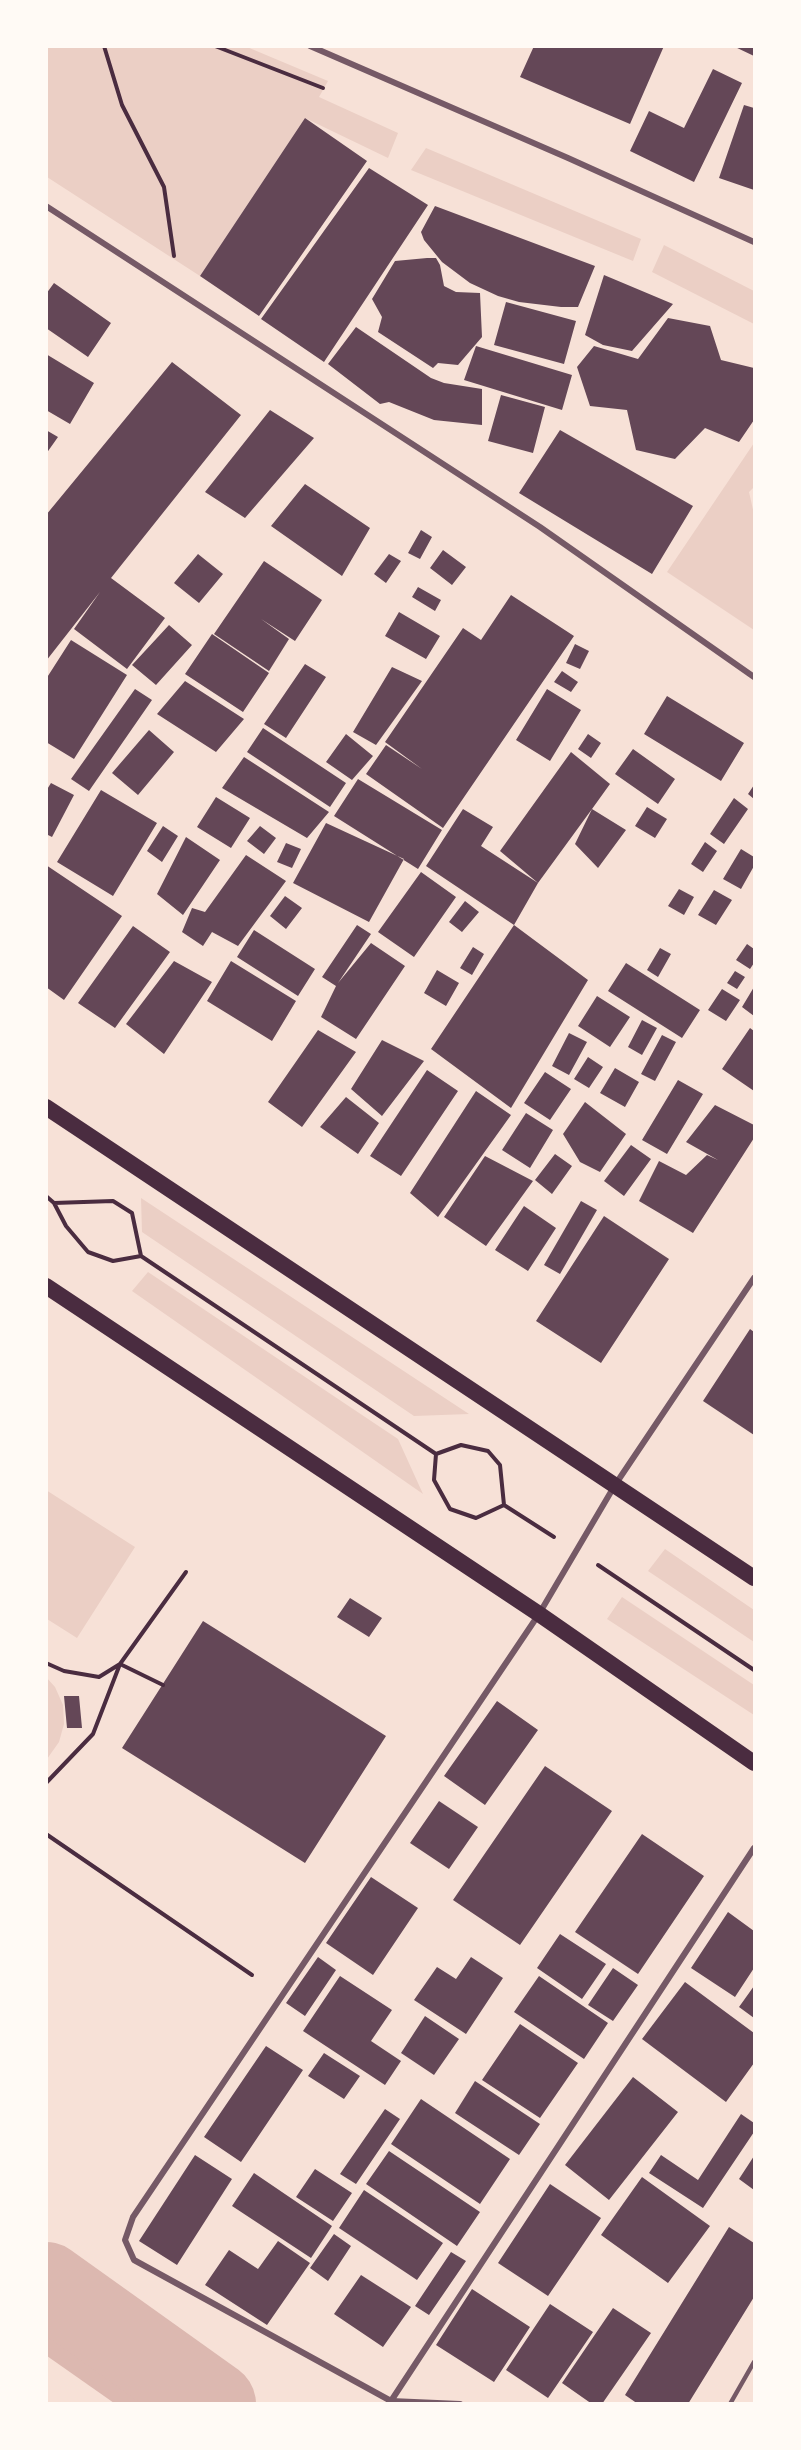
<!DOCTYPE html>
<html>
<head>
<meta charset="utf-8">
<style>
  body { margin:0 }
  #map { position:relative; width:801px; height:2450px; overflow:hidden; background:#f7e1d7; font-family:"Fira Sans",sans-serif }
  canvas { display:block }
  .frame { position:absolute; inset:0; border:48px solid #fffaf5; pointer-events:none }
</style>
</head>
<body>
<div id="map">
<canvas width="801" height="2450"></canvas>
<div class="frame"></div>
</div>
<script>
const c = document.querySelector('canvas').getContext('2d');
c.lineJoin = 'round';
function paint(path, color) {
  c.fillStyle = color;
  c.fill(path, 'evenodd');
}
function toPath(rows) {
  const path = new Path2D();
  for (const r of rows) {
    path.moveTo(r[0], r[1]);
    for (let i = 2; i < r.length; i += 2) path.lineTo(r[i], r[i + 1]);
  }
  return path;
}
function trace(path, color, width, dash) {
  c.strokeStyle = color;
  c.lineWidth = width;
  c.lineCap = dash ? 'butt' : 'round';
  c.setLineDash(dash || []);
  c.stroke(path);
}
const green = toPath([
  [46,47,247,47,328,81,319,97,398,133,388,158,305,118,200,276,47,177],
  [426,148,641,239,633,261,411,170],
  [664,245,754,291,754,324,652,272],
  [754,443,754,487,749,492,754,514,754,630,667,572],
  [141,1198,469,1414,414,1416,142,1232],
  [148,1272,398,1439,423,1494,132,1291],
  [46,1490,135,1547,77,1638,47,1619],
  [665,1549,754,1610,754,1642,648,1571],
  [622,1597,754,1685,754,1715,607,1619],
  [46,1677,55,1687,63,1705,64,1724,59,1742,47,1759]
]);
const water = toPath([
  [47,2284,214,2403,114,2403,47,2356]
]);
const river = toPath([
  [46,2284,214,2404]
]);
const building = toPath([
  [534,46,664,46,630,124,520,77],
  [733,46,754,46,754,56],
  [713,69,742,83,694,182,630,151,649,111,684,128],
  [744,105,754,108,754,190,719,178],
  [305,118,367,161,259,316,200,276],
  [369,168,428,205,324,362,261,319],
  [435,206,595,266,578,307,561,307,519,302,498,296,470,283,442,262,424,240,421,232],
  [427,258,436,258,440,265,444,286,456,292,480,293,482,337,458,365,438,363,433,368,378,332,382,317,372,299,395,261],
  [604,275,673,304,632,351,603,345,585,335],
  [54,283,111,323,88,357,46,328,46,294],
  [506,302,576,321,564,364,494,345],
  [668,318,710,326,721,360,754,368,754,420,739,442,705,428,675,459,636,450,627,410,590,406,577,367,594,346,638,359],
  [356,327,431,378,444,383,482,389,482,425,434,420,389,402,380,404,328,364],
  [476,346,572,375,562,410,464,380],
  [46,354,94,383,70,424,46,410],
  [172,362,241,415,111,578,165,618,127,669,74,629,100,592,46,661,46,515],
  [501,395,545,407,533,453,488,441],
  [270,410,314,438,245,518,205,492],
  [46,430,58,437,46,454],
  [560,430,693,506,652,574,519,493],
  [305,484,370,528,342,576,271,526],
  [421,530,432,537,420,559,408,553],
  [443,550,466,567,452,585,430,568],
  [198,554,223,574,199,603,174,583],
  [389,554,401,561,386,583,374,574],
  [264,561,322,600,295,641,261,619,289,639,269,671,214,634],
  [418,587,441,600,435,611,412,597],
  [511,595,574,636,443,828,366,774,386,745,422,769,385,742,463,628,481,640],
  [399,612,440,636,426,659,385,636],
  [169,625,192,645,156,685,132,665],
  [212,634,269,673,243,712,185,674],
  [71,640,127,675,74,759,46,742,46,679],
  [575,644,589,651,580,669,566,663],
  [305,664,326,677,286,738,264,724],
  [392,667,422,681,376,745,353,732],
  [562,671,578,682,571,692,554,682],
  [185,681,244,719,216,752,157,714],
  [135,689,152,700,89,791,71,779],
  [547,689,581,710,550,761,516,740],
  [667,696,744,743,721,781,644,734],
  [263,728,346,783,330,807,247,752],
  [149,730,174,752,138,795,112,773],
  [346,734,373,756,352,780,326,762],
  [588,734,601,743,591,758,578,749],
  [633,749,675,779,658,804,615,774],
  [571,752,610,784,592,809,626,830,598,868,575,844,592,809,538,883,514,925,588,980,511,1108,431,1049,514,925,426,866,463,809,493,827,481,846,538,883,500,851],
  [244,757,329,812,307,838,222,788],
  [358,779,442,830,418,869,334,816],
  [51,783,74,795,52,837,46,834,46,791],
  [754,785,754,799,748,794],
  [101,790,157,823,113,896,57,862],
  [216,797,250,818,231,848,197,827],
  [734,798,748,809,724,844,710,834],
  [647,807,667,819,655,838,635,826],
  [326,823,404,859,369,922,293,883],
  [163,826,178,836,162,862,147,851],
  [260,826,276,838,264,854,247,841],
  [186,837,220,860,183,915,157,894],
  [705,842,717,851,703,872,691,864],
  [286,843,301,849,292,868,277,862],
  [741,849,754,857,754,866,741,889,723,879],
  [246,855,286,881,238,946,212,932,203,946,182,932,192,908,205,912],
  [46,865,122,916,64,1000,46,987],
  [421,872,456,897,414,957,378,932],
  [679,889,694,897,684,915,668,906],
  [714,890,732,900,716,925,698,915],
  [285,896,302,908,286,929,270,916],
  [465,901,479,912,462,932,449,922],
  [357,925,371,934,338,983,371,943,405,966,356,1039,321,1017,336,986,322,977],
  [133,926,170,952,115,1028,78,1003],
  [254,930,315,969,298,996,237,957],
  [747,944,754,949,754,963,750,969,736,960],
  [473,947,484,954,472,975,460,968],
  [660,948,671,954,658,977,647,970],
  [174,961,212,982,164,1054,126,1024],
  [231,961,296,1001,272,1041,207,1001],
  [626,963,700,1010,682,1038,608,991],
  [437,970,459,983,446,1006,424,993],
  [735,971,745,977,737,989,727,983],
  [754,987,754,1016,742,1007],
  [722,989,740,1000,726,1021,708,1010],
  [597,996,630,1017,610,1047,578,1026],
  [642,1020,657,1028,642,1055,628,1047],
  [750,1028,754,1031,754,1091,722,1069],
  [318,1030,356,1052,302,1127,268,1102],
  [569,1033,587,1042,569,1075,552,1066],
  [662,1035,676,1042,655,1081,641,1074],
  [382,1040,424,1061,382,1116,351,1089],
  [588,1057,603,1067,589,1088,574,1079],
  [615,1068,639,1082,625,1107,600,1093],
  [427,1070,458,1091,401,1176,370,1156],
  [545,1072,571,1089,550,1120,524,1103],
  [678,1080,703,1094,667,1154,642,1140],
  [476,1091,511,1115,438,1217,410,1193],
  [346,1097,379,1123,358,1154,320,1127],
  [585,1102,626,1134,600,1172,580,1162,563,1134],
  [715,1105,754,1125,754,1138,693,1233,639,1201,659,1161,686,1175,707,1155,718,1160,686,1142],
  [526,1113,553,1130,530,1168,502,1150],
  [631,1145,651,1159,624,1196,604,1181],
  [555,1154,572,1166,552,1194,535,1180],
  [485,1156,533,1181,486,1246,444,1217],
  [581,1201,597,1210,560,1274,544,1265],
  [524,1206,556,1228,528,1271,495,1250],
  [604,1216,669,1259,601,1363,536,1321],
  [750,1329,754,1332,754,1435,703,1401],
  [350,1598,382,1618,369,1637,337,1617],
  [203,1621,386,1736,305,1863,122,1748],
  [64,1696,79,1696,82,1728,67,1728],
  [497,1701,538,1730,485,1805,444,1776],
  [545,1766,612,1811,520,1945,453,1900],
  [439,1801,478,1827,449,1869,410,1843],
  [642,1834,704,1876,638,1974,575,1932],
  [371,1877,418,1908,373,1975,326,1943],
  [728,1912,754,1931,754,1968,735,1997,691,1968],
  [560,1934,606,1964,582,1999,537,1968],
  [318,1957,336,1970,305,2016,286,2003],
  [471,1957,503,1978,466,2034,414,2000,437,1967,456,1979],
  [613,1968,638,1985,613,2021,588,2005],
  [340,1976,392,2010,371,2041,401,2061,385,2085,303,2031],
  [539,1976,608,2023,584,2059,514,2012],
  [685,1982,754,2033,754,2063,726,2102,642,2039],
  [754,1986,754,2018,739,2007],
  [425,2016,459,2039,434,2075,401,2053],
  [520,2024,578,2063,540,2118,482,2080],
  [266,2046,303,2070,241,2162,204,2137],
  [324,2053,360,2076,344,2099,308,2076],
  [633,2077,678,2112,609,2200,565,2165],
  [475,2081,540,2124,519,2155,455,2113],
  [421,2099,510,2159,480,2204,391,2144],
  [385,2109,400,2119,356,2184,340,2174],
  [741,2114,754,2123,754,2132,703,2208,649,2173,661,2155,698,2180],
  [389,2151,480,2212,457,2246,366,2184],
  [195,2155,232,2179,177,2265,139,2241],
  [754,2156,754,2190,739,2179],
  [315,2169,352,2193,333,2221,296,2197],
  [254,2173,332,2226,311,2258,232,2206],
  [642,2177,710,2226,668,2283,601,2235],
  [550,2184,601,2218,548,2296,498,2263],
  [364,2190,443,2243,417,2280,339,2228],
  [729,2227,754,2243,754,2297,688,2404,638,2404,625,2395],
  [334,2234,351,2246,328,2281,310,2268],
  [278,2241,310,2263,267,2325,205,2285,229,2250,258,2269],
  [451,2252,466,2261,429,2315,415,2306],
  [361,2275,411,2307,383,2347,334,2314],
  [472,2289,530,2327,494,2382,436,2345],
  [550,2304,593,2332,548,2398,506,2370],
  [613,2308,651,2333,602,2404,592,2404,562,2383]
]);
const path = toPath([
  [104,46,122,105,164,187,174,256],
  [215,46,323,88],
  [46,1196,54,1203,113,1201,132,1213,141,1256,436,1454,461,1445,488,1451,500,1465,504,1505,554,1537],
  [54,1203,66,1226,88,1252,113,1261,141,1256],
  [436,1454,434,1480,450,1509,476,1518,504,1505],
  [598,1565,754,1670],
  [46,1663,64,1671,99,1677,120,1664,186,1572],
  [46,1783,93,1734,120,1664,163,1685],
  [46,1834,252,1975]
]);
const service = toPath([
  [730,2404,754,2362]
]);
const minor = toPath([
  [310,46,568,158,754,242],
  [46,206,540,527,754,677],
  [391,2401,754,1848],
  [460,2404,391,2401,134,2260,125,2240,133,2217,539,1614,615,1485,754,1278]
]);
const trunk = toPath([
  [46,1107,754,1578],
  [46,1286,539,1614,754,1763]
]);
paint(green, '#ebcfc5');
paint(water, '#dcb8b0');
trace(river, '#dcb8b0', 84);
paint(building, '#644757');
trace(path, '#4a2c40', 4);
trace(service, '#755966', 4.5);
trace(minor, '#755966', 6);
trace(trunk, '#4a2c40', 16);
</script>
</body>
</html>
